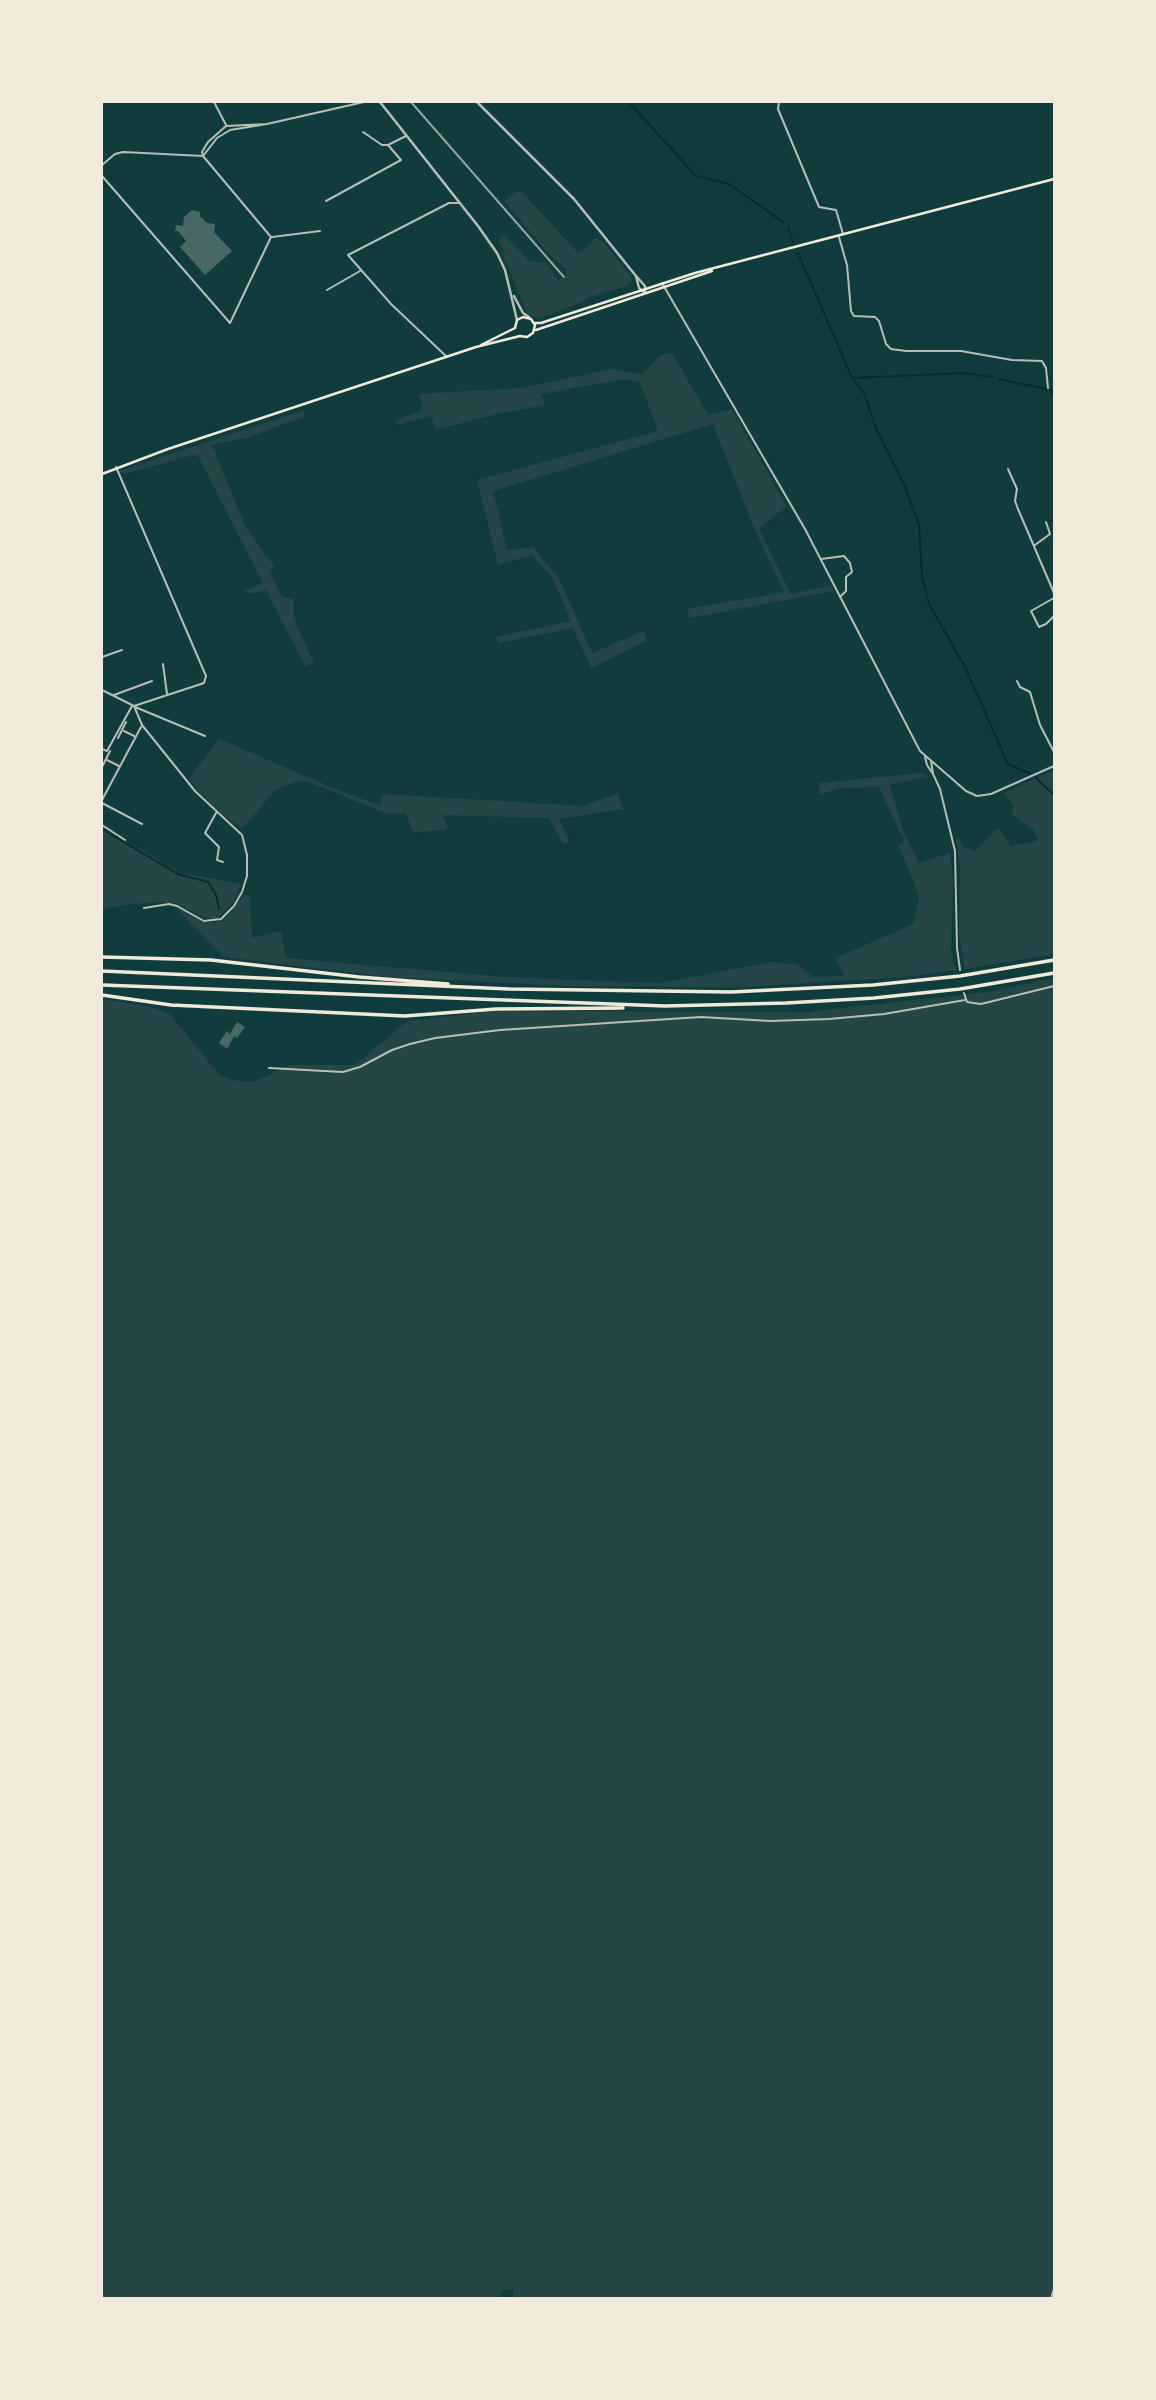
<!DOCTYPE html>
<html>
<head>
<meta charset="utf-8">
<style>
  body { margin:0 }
  #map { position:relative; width:1156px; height:2400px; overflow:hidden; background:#0f3d3e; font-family:"Archivo Narrow",sans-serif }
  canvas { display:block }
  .frame { position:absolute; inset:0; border:103px solid #f1e9da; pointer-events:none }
</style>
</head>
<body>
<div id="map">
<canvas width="1156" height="2400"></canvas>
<div class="frame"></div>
</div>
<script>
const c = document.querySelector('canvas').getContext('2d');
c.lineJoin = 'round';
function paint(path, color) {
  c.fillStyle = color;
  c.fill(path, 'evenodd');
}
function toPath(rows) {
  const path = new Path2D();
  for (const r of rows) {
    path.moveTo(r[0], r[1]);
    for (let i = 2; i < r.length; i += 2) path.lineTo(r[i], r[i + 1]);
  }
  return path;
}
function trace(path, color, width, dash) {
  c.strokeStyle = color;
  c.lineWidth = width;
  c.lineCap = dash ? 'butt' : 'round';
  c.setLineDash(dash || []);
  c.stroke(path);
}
const green = toPath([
  [520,190,578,253,589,246,595,238,602,241,630,275,632,281,629,285,590,297,582,302,538,319,527,313,502,253,505,251,498,241,504,235,528,260,540,263,546,262,558,280,564,278,567,270,549,254,505,202,504,200],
  [672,353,708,415,732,409,786,506,759,529,791,594,831,585,834,591,690,618,687,609,784,592,755,530,713,424,493,491,507,550,533,547,559,578,592,653,644,631,647,640,591,668,573,628,499,643,496,637,571,621,553,579,532,555,498,565,477,480,658,431,640,383,625,379,541,394,545,405,496,414,435,430,432,418,429,416,397,425,396,420,423,410,419,394,521,388,612,369,642,375,661,355],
  [304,410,304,417,246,438,212,445,245,526,274,566,270,572,282,597,294,599,294,619,314,663,305,666,266,590,247,594,245,590,263,583,197,454,124,474,119,471],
  [219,739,343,792,380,805,383,794,584,806,618,793,623,809,559,819,570,842,563,844,549,818,443,815,448,829,413,833,406,813,387,814,309,782,298,781,274,791,243,828,228,819,199,792,189,778],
  [1054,770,1054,954,965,969,959,934,960,867,956,839,959,838,962,846,975,851,998,828,1011,846,1038,841,1034,830,1012,815,1013,804,1004,793],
  [922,773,930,777,889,784,903,829,919,863,950,853,953,879,951,951,956,970,906,977,741,987,565,986,389,977,224,957,176,908,207,923,218,922,227,917,244,895,250,896,252,938,281,931,286,958,506,977,625,982,661,983,771,962,796,964,814,977,844,976,836,958,913,924,919,899,913,880,898,845,904,841,879,787,838,788,820,795,819,783],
  [102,827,181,873,241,884,234,902,216,919,207,919,175,903,153,902,108,907,102,910],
  [1054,978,1054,2298,513,2298,513,2289,502,2291,500,2298,102,2298,102,999,151,1007,170,1014,219,1075,237,1081,254,1082,289,1065,354,1065,408,1021,496,1011,807,1012,988,992]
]);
const stream = toPath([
  [629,102,696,176,729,184,783,222],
  [788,227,793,242],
  [798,253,852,378,864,393,876,429,905,487,919,525,922,577,929,604,965,667,1008,764,1031,774],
  [854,378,962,373,992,377],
  [998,379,1047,389],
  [1051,390,1054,400],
  [1036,778,1054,795],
  [102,829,178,874,208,882,216,895,219,909]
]);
const building = toPath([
  [192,210,200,212,200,216,207,223,215,224,214,232,232,251,205,275,180,247,186,241,178,231,175,231,176,225,183,226,184,217],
  [237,1022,245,1027,237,1038,234,1036,227,1049,219,1043,227,1031,230,1034]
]);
const minor = toPath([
  [214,102,226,125],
  [779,102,778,109,819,207,836,210,843,234],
  [267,124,226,126,208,142,202,152,203,156,217,138,230,130,267,124,364,102],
  [363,132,382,145,387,145],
  [102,165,115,154,123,152,203,156,271,237],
  [102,176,230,323,271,237],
  [326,201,401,160,388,145,406,136],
  [272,237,320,231],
  [839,237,847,265,851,311,854,316,875,317,879,321,886,344,891,349,906,351,961,351,1012,360,1042,361,1046,368,1048,388],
  [662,283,805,529,920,751,966,791,977,796,991,794,1054,766],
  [327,290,360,271],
  [447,357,391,304,348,255,449,203,459,203],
  [1008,469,1017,489,1015,501,1018,509,1054,593],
  [1035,545,1050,534,1046,522],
  [821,559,844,556,850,563,852,572,846,577,846,591,841,596],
  [1054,598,1031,611,1039,627,1046,624,1054,616],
  [102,657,122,650],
  [1054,661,1054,663],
  [163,664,167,694],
  [1017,681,1020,687,1030,692,1040,725,1054,752],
  [102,690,134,706,204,683,206,676,116,467],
  [114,695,152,681],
  [134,706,142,725,195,791,242,835,247,855,247,876,242,892,234,906,221,919,204,921,177,906,169,904,144,908],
  [135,707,205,736],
  [124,731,134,736],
  [118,738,126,722],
  [102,749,107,751,132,706],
  [925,757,927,765,933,774,931,761],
  [107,760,119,766],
  [102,767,110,751],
  [933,774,940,789,955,851,957,948,960,970],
  [102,800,141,727],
  [102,803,142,824],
  [216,813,205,833,219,847,217,860,223,862],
  [102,825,125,840],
  [964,993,967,1002,981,1004,1054,986],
  [269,1068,343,1072,360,1067,392,1050,410,1044,435,1038,500,1030,701,1017,770,1021,829,1019,884,1014,965,1000],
  [1051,2298,1054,2289]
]);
const tertiary = toPath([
  [380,102,478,226,497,253,505,270,517,320],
  [477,102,574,199,636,276],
  [636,276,645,286,645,293,639,288,636,276],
  [514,296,523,313,529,317]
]);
const secondary = toPath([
  [534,323,541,323,695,273,1054,179],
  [536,330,712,271],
  [481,345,515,328],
  [102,474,168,449,476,347,520,336,527,337,533,333,535,325,531,319,523,317,517,320,515,328]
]);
const motorway = toPath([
  [102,957,211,960,359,977,448,984],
  [102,971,509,989,731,992,873,985,960,976,1054,960],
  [102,985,665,1006,786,1003,874,998,960,989,1054,973],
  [102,995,171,1005,405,1016,496,1009,623,1008]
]);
const rail = toPath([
  [411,102,564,277]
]);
paint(green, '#244646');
trace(stream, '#0a2a2b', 2);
paint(building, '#486865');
trace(minor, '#b8beb3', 2);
trace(tertiary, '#b8beb3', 2.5);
trace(secondary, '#f1e9da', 2.5);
trace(motorway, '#f1e9da', 3.5);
trace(rail, '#97a49c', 2);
</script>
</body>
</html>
